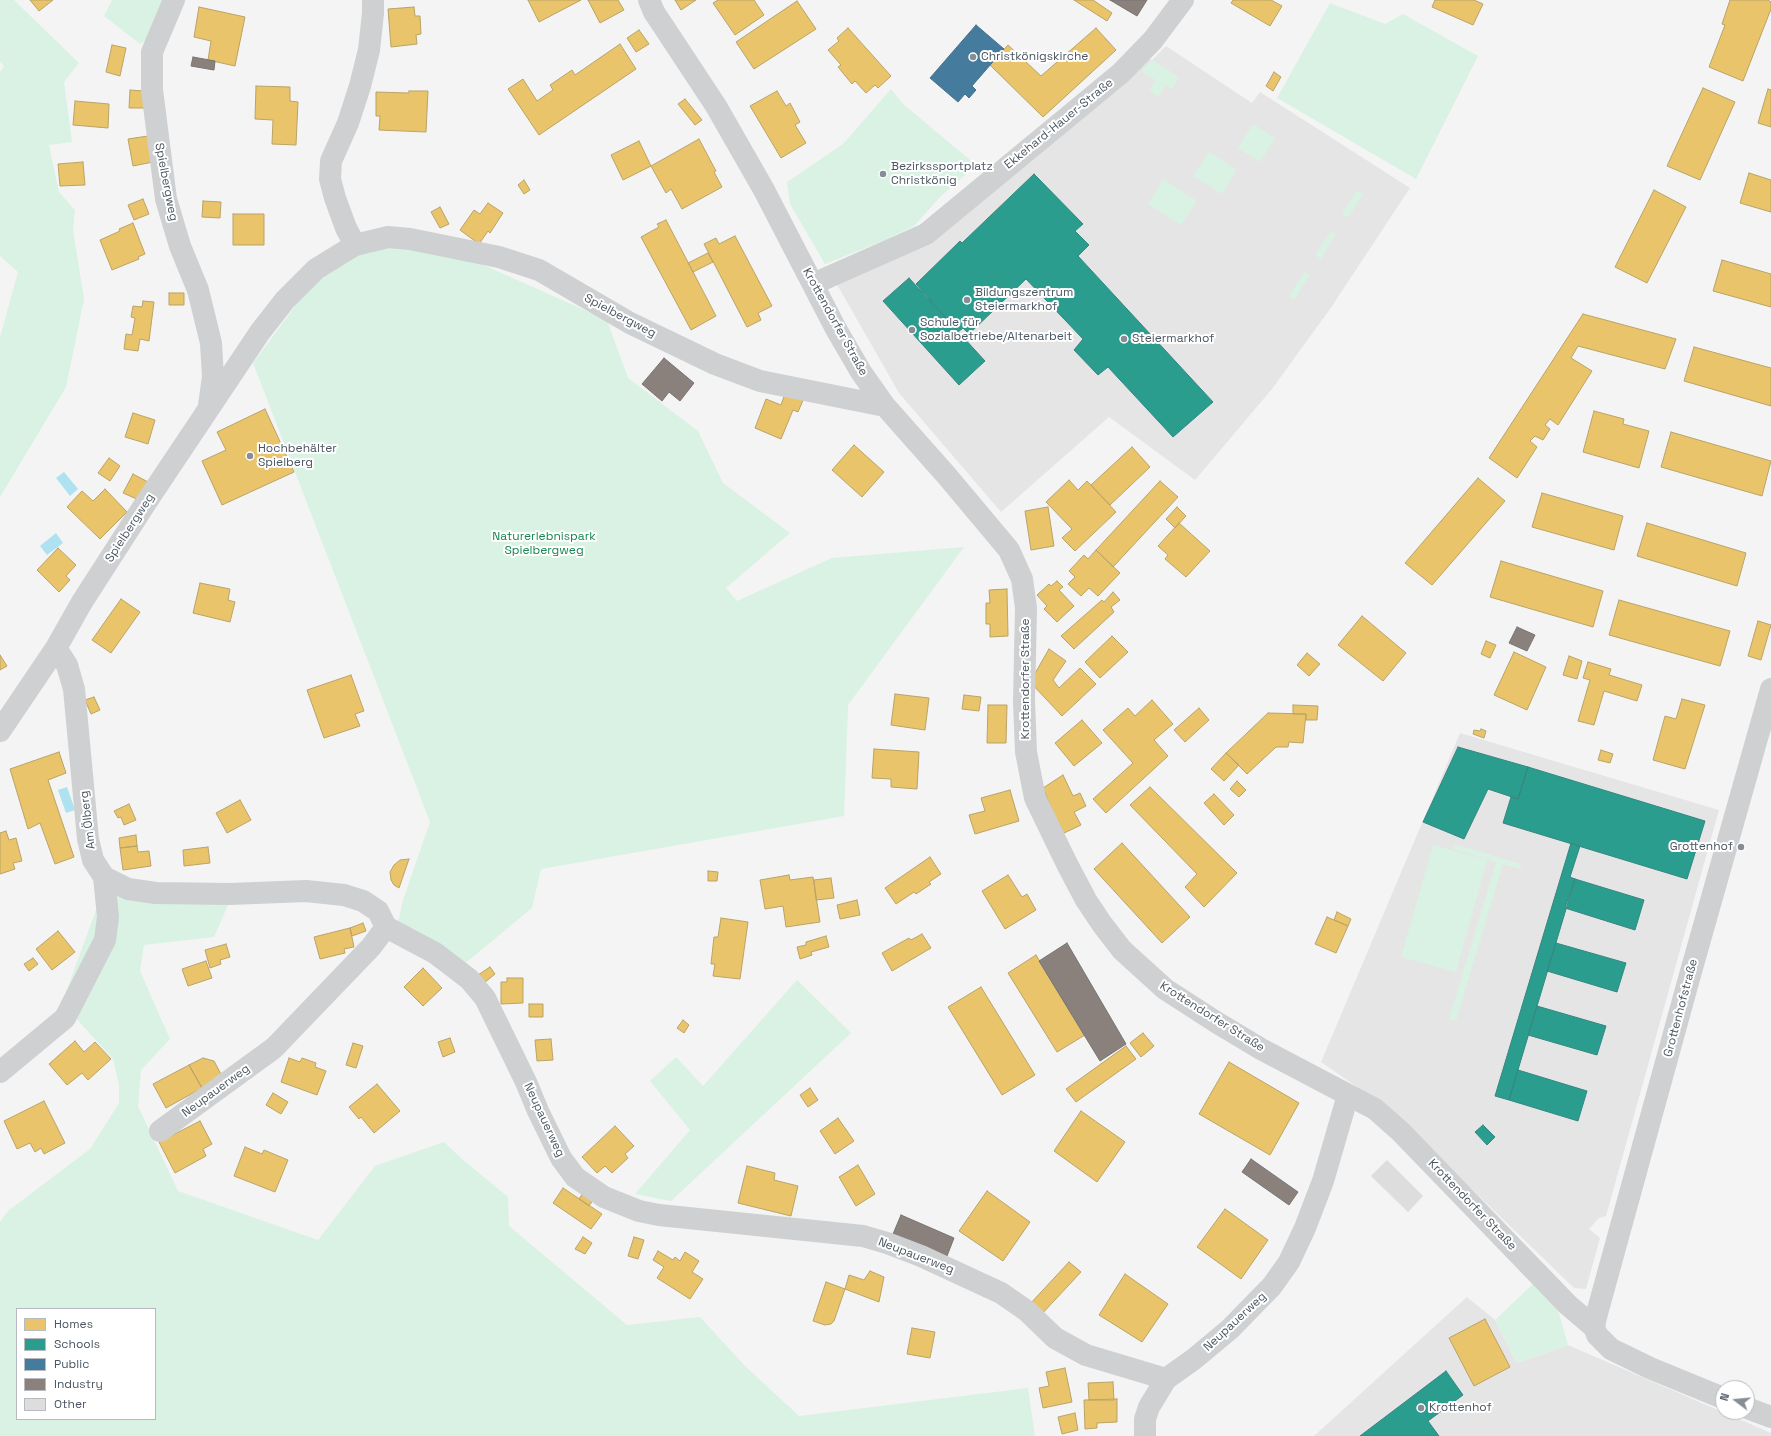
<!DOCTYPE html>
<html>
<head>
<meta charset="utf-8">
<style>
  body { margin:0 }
  #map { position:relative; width:1771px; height:1436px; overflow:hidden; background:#f4f4f4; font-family:"Space Grotesk",sans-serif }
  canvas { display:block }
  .legend { position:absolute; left:16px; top:1308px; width:140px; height:112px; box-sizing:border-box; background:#fff; border:1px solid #b7bbc0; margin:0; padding:5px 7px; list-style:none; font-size:12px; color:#4a5661 }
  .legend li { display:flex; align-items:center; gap:8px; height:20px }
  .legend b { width:20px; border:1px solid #b7bbc0 }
  .north { position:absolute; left:1715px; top:1380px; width:40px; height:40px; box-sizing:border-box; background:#fff; border:1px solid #b7bbc0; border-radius:50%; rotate:286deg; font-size:11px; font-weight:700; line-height:16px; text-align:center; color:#4a5661 }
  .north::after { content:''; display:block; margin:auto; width:14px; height:18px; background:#868d94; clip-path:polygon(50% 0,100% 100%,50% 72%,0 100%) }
</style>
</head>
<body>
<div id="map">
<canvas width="1771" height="1436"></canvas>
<ul class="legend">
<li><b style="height:11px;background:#e9c46a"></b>Homes</li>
<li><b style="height:11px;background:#2a9d8f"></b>Schools</li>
<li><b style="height:11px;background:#457b9d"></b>Public</li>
<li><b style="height:11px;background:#8a817c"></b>Industry</li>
<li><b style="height:11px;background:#ddddde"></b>Other</li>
</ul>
<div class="north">N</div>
</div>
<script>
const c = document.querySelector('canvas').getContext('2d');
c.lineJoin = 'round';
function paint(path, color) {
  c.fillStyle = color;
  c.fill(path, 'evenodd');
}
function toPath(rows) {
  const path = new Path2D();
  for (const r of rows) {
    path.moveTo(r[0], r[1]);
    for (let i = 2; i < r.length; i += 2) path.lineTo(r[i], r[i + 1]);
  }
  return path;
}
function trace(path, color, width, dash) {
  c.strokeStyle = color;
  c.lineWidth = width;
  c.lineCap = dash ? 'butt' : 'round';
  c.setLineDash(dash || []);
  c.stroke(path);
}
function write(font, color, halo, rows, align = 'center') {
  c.font = font + ' "Space Grotesk",sans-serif';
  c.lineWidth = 4;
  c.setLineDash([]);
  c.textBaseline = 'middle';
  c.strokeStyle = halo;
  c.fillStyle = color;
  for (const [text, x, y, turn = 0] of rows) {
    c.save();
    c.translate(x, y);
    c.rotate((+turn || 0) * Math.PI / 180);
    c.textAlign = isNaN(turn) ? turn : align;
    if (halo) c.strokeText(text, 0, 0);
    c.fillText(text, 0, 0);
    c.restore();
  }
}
const education = toPath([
  [1166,46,1252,103,1260,92,1410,188,1330,309,1272,389,1195,480,1109,417,1001,512,899,393,835,281,906,244,1140,53,1152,60],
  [1460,733,1719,810,1606,1216,1599,1218,1589,1229,1600,1238,1586,1289,1574,1288,1389,1109,1321,1062],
  [1467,1297,1495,1320,1517,1363,1568,1345,1771,1433,1771,1436,1314,1436]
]);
const green = toPath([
  [0,0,14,0,79,63,64,82,72,142,49,145,59,192,75,210,73,230,84,299,66,387,0,497,0,337,18,272,0,256,0,72,4,66,0,62],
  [112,0,168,0,153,35,140,44,104,16],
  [1330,3,1385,24,1403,14,1478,56,1416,179,1277,98],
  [1152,60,1179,77,1172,90,1166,85,1158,97,1149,91,1155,80,1141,71],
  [891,89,903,104,976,165,940,197,914,226,885,240,825,264,790,204,787,182,843,144],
  [1253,124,1275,138,1260,162,1238,148],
  [1209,152,1237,170,1222,194,1193,176],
  [1163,179,1197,201,1181,225,1148,204],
  [1357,190,1363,194,1348,218,1342,214],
  [1331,231,1336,234,1321,259,1315,255],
  [404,235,425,239,607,320,628,378,698,431,723,483,790,533,726,588,737,601,832,558,964,547,848,705,844,816,541,869,532,908,463,965,397,927,403,900,430,822,253,363,321,271],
  [1304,272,1310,275,1294,300,1289,296],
  [1454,844,1521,864,1520,869,1503,864,1456,1021,1449,1019,1496,862,1453,849],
  [1433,845,1487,860,1456,972,1401,957],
  [112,886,232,896,214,937,144,945,140,971,170,1039,141,1070,138,1106,178,1191,318,1240,375,1166,444,1142,462,1159,508,1197,509,1226,627,1325,700,1317,745,1366,799,1416,1028,1388,1035,1436,0,1436,0,1222,8,1211,90,1149,119,1103,119,1086,113,1059,62,1003,99,902],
  [17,1309,155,1309,155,1419,17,1419],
  [797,980,851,1033,671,1201,635,1194,690,1130,650,1081,676,1057,703,1086],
  [1533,1284,1558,1310,1568,1345,1517,1363,1495,1320]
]);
const water = toPath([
  [64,472,78,489,70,496,56,478],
  [56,533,63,543,47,555,40,546],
  [67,787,75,810,66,813,58,790]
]);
const homes = toPath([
  [30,0,53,0,39,11,30,0],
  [528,0,581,0,539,22,528,0],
  [588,0,618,0,624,10,600,23,588,0],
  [675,0,696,0,681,10,675,0],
  [718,0,754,0,764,15,735,35,713,3,718,0],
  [1074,0,1093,0,1112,13,1107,21,1074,0],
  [1233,0,1271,0,1282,6,1270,26,1231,3,1233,0],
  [1435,0,1474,0,1483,4,1473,25,1432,7,1435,0],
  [1730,0,1768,0,1771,2,1771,9,1743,81,1709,67,1725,25,1722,24,1730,0],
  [797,1,816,29,754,69,736,42,797,1],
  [199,7,245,17,235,66,208,60,211,41,194,37,199,7],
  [414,7,415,16,420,16,421,34,416,35,417,44,391,47,388,9,414,7],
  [848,28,891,76,878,88,875,85,866,93,855,81,852,84,838,67,841,65,828,50,839,41,837,38,848,28],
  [1096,28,1116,50,1043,117,990,65,1008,45,1041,76,1096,28],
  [639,30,649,44,636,52,627,38,639,30],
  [620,44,636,69,539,135,508,89,523,79,537,101,553,90,550,85,572,70,575,75,620,44],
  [112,45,126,48,120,76,106,72,112,45],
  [1274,72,1281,77,1273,91,1266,86,1274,72],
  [256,86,290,87,290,101,298,102,296,145,272,144,273,120,255,119,256,86],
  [1703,88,1735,102,1700,180,1667,166,1703,88],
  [1768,89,1771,90,1771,127,1758,123,1768,89],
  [130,90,144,91,144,108,129,108,130,90],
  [409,91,428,91,426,132,379,130,380,116,376,116,376,92,409,93,409,91],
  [777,91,786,106,790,103,800,122,795,125,806,143,781,158,750,106,777,91],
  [685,99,702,120,695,125,678,104,685,99],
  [75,101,109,104,108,128,73,125,75,101],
  [148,136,153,162,133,166,128,139,148,136],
  [699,139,716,171,714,172,722,187,682,209,671,189,666,193,651,166,699,139],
  [639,141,651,166,623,180,611,155,639,141],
  [83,162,85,185,60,186,58,164,83,162],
  [1749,173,1771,180,1771,212,1740,203,1749,173],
  [524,180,530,190,524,194,518,185,524,180],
  [1654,190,1686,207,1647,283,1615,267,1654,190],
  [143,199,149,214,134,220,128,205,143,199],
  [203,201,221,202,220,218,202,217,203,201],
  [488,203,503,213,490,233,488,231,479,244,460,230,474,210,480,214,488,203],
  [440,207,449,224,440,228,431,212,440,207],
  [233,214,264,214,264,245,233,245,233,214],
  [666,220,716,316,691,330,641,237,659,227,657,224,666,220],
  [133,223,145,254,138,257,139,259,112,270,100,240,120,231,119,229,133,223],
  [735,236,772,306,758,313,761,320,747,327,704,244,716,238,719,244,735,236],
  [708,253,713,262,693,272,688,263,708,253],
  [1722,260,1771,274,1771,307,1713,291,1722,260],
  [169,293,184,293,184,305,169,305,169,293],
  [143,301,154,302,149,341,140,339,138,351,124,349,126,334,132,335,135,318,131,317,133,306,142,307,143,301],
  [1583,314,1676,339,1665,369,1578,346,1571,358,1592,371,1558,425,1550,419,1545,425,1550,429,1543,440,1535,436,1530,441,1537,447,1517,478,1489,458,1583,314],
  [1694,347,1771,368,1771,406,1684,381,1694,347],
  [786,391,804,398,798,412,793,410,781,439,755,428,766,399,781,405,786,391],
  [265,409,294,472,222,505,202,461,226,450,217,432,265,409],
  [1594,411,1624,419,1623,424,1649,431,1639,468,1583,452,1594,411],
  [133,413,155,420,148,444,125,437,133,413],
  [1671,432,1771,461,1762,496,1661,467,1671,432],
  [854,445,884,472,862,497,832,470,854,445],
  [1132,447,1150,467,1110,505,1091,485,1132,447],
  [109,458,120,466,110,481,98,473,109,458],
  [133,474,148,482,139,500,123,493,133,474],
  [1478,478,1505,501,1432,585,1405,563,1478,478],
  [1069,480,1078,490,1087,481,1116,512,1075,551,1062,538,1072,529,1046,502,1069,480],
  [1160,481,1178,497,1113,567,1096,550,1160,481],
  [105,489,127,512,100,539,67,507,82,491,93,501,105,489],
  [1542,493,1623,516,1614,550,1532,527,1542,493],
  [1048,507,1054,546,1031,550,1025,511,1048,507],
  [1177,507,1186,516,1175,528,1166,519,1177,507],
  [1179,523,1210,551,1186,577,1165,559,1168,555,1158,546,1179,523],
  [1647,523,1746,553,1737,586,1637,556,1647,523],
  [58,548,76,565,66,576,70,580,59,592,37,570,58,548],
  [1096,550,1120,573,1098,596,1089,588,1081,596,1068,584,1075,577,1069,571,1084,555,1088,559,1096,550],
  [1501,561,1603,591,1593,627,1490,597,1501,561],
  [1057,581,1063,587,1059,590,1074,606,1057,622,1044,609,1047,606,1037,595,1049,584,1051,586,1057,581],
  [200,583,230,589,228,600,235,602,230,622,193,613,200,583],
  [1007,589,1008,636,990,637,990,624,986,624,986,603,990,603,989,590,1007,589],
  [1113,592,1120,600,1111,607,1114,612,1074,649,1061,636,1102,600,1104,602,1113,592],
  [121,599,140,612,111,653,92,640,121,599],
  [1619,600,1730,631,1720,666,1609,635,1619,600],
  [1362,616,1406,653,1383,681,1338,645,1362,616],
  [1758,621,1771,625,1761,660,1748,656,1758,621],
  [1112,636,1128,652,1100,678,1085,662,1112,636],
  [1486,641,1496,645,1490,658,1481,654,1486,641],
  [1049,649,1066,661,1053,680,1059,688,1080,668,1096,684,1062,716,1030,682,1049,649],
  [1514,652,1546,667,1527,710,1494,695,1514,652],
  [1307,653,1320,664,1309,676,1297,665,1307,653],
  [0,655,7,666,0,670,0,655],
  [1569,656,1582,661,1577,679,1563,675,1569,656],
  [1588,662,1611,669,1609,675,1642,685,1637,701,1604,691,1594,725,1578,721,1590,680,1583,678,1588,662],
  [351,675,364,711,355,714,360,726,324,738,307,690,351,675],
  [895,694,929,698,925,730,891,725,895,694],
  [964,695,981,697,979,711,962,709,964,695],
  [94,697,100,710,91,714,85,700,94,697],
  [1682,699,1705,705,1685,769,1653,760,1665,716,1676,719,1682,699],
  [1152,700,1173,724,1154,740,1168,756,1106,813,1093,799,1133,763,1103,730,1128,708,1135,716,1152,700],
  [988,705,1007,705,1006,743,987,743,988,705],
  [1293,705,1318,706,1317,720,1306,720,1306,714,1293,714,1293,705],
  [1199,708,1209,720,1185,742,1174,730,1199,708],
  [1268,713,1306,714,1303,743,1289,742,1288,747,1276,747,1247,774,1226,753,1268,713],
  [1082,720,1102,743,1074,766,1055,743,1082,720],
  [1481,729,1486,731,1484,738,1473,734,1474,730,1480,731,1481,729],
  [874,749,919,752,917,789,891,787,891,779,872,778,874,749],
  [1601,750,1613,754,1610,763,1598,760,1601,750],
  [59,752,66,773,48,780,74,857,55,864,40,823,28,829,10,769,59,752],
  [1226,753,1239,765,1224,781,1211,769,1226,753],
  [1063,775,1073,796,1080,793,1086,806,1074,812,1081,825,1062,834,1043,788,1063,775],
  [1237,781,1246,790,1239,797,1230,789,1237,781],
  [1150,787,1237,873,1204,907,1185,887,1197,874,1130,805,1150,787],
  [1010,790,1019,821,975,834,969,815,985,811,981,798,1010,790],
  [1214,794,1234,815,1224,825,1204,803,1214,794],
  [240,800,251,820,227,833,216,813,240,800],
  [129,804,136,820,124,825,121,817,118,818,114,811,129,804],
  [6,831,9,840,16,838,22,861,13,863,15,869,0,874,0,833,6,831],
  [136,835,137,846,120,848,119,838,136,835],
  [1122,843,1190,917,1162,943,1094,869,1122,843],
  [137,846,138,852,149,851,151,866,123,870,120,848,137,846],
  [208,847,210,863,184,866,183,850,208,847],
  [930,857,941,874,929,882,931,884,916,894,914,892,896,904,885,888,930,857],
  [409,859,399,888,394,885,391,880,390,872,394,865,400,860,409,859],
  [708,871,718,872,717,881,708,881,708,871],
  [789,875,790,880,813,877,820,922,786,927,783,906,765,909,760,880,789,875],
  [1008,875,1022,897,1027,894,1036,910,1005,929,982,891,1008,875],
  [831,878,834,898,816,900,814,880,831,878],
  [857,900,860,915,840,919,837,905,857,900],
  [1337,912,1351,919,1348,926,1334,920,1337,912],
  [1327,917,1348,926,1336,953,1315,944,1327,917],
  [721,918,748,922,740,979,713,976,715,964,711,964,714,937,718,937,721,918],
  [363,923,366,931,352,936,350,928,363,923],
  [350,928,354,947,344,949,345,953,320,959,314,937,350,928],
  [58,931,75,952,52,970,36,949,58,931],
  [922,934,931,948,892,971,882,953,909,938,911,940,922,934],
  [826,936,829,947,811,952,812,955,800,959,797,947,806,945,806,942,826,936],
  [226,944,230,957,220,960,221,964,210,968,205,950,226,944],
  [1036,955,1085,1035,1057,1052,1008,973,1036,955],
  [33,958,38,964,29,971,24,964,33,958],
  [206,961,212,978,188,986,182,969,206,961],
  [490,967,495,974,484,983,478,975,490,967],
  [423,968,442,988,423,1006,404,987,423,968],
  [507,978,523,978,523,1003,501,1004,501,982,507,982,507,978],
  [981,987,1035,1075,1002,1095,948,1007,981,987],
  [529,1004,543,1004,543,1017,529,1017,529,1004],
  [683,1020,689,1025,684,1033,677,1028,683,1020],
  [1143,1033,1154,1046,1141,1057,1130,1043,1143,1033],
  [450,1038,455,1052,443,1057,438,1042,450,1038],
  [551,1039,553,1060,537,1061,535,1040,551,1039],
  [75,1041,84,1052,95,1042,111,1059,88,1080,82,1073,67,1085,49,1064,75,1041],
  [353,1043,363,1046,356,1068,346,1065,353,1043],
  [1126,1046,1136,1059,1076,1102,1066,1089,1126,1046],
  [203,1058,214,1061,222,1076,202,1088,189,1065,203,1058],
  [289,1058,300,1062,302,1058,316,1063,315,1067,326,1071,317,1095,281,1082,289,1058],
  [1229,1062,1299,1103,1270,1155,1199,1114,1229,1062],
  [189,1065,202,1088,166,1108,153,1084,189,1065],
  [377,1084,400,1111,374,1133,361,1117,359,1119,349,1107,377,1084],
  [810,1088,818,1100,808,1107,800,1095,810,1088],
  [273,1093,288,1102,281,1114,266,1105,273,1093],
  [44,1101,65,1143,44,1154,41,1148,35,1152,30,1143,17,1149,4,1121,44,1101],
  [1081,1111,1125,1142,1097,1182,1054,1151,1081,1111],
  [838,1118,854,1141,835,1154,820,1131,838,1118],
  [200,1121,212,1144,203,1149,206,1156,175,1173,159,1142,200,1121],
  [615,1126,634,1146,625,1154,628,1158,612,1173,605,1166,597,1173,582,1157,615,1126],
  [245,1147,262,1154,264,1150,288,1160,275,1192,234,1176,245,1147],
  [858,1165,875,1194,856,1206,839,1177,858,1165],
  [747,1166,775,1173,774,1180,798,1186,791,1216,738,1203,747,1166],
  [563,1188,602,1214,591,1229,553,1203,563,1188],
  [585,1190,595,1197,589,1206,579,1199,585,1190],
  [987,1191,1030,1222,1003,1261,959,1231,987,1191],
  [1225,1209,1268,1240,1241,1279,1197,1247,1225,1209],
  [583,1237,592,1243,585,1254,575,1249,583,1237],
  [634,1237,644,1240,638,1259,628,1256,634,1237],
  [658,1251,673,1260,675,1257,680,1261,685,1252,699,1261,692,1272,703,1279,690,1299,657,1278,664,1267,653,1260,658,1251],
  [1069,1262,1081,1272,1040,1316,1029,1305,1069,1262],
  [870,1271,884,1277,879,1302,845,1289,849,1275,864,1280,870,1271],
  [1125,1274,1168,1304,1142,1342,1099,1315,1125,1274],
  [826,1282,845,1289,834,1321,831,1324,825,1325,813,1321,826,1282],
  [1485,1319,1510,1367,1474,1386,1449,1338,1485,1319],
  [912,1328,935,1332,930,1358,907,1354,912,1328],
  [1065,1368,1072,1402,1043,1408,1039,1388,1049,1386,1046,1372,1065,1368],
  [1113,1382,1114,1400,1089,1400,1088,1383,1113,1382],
  [1117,1399,1117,1422,1097,1423,1097,1428,1085,1429,1084,1400,1117,1399],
  [1075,1413,1078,1430,1062,1434,1058,1417,1075,1413]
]);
const schools = toPath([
  [1034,174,1083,224,1075,231,1089,245,1078,256,1213,402,1173,437,1108,367,1098,375,1074,350,1083,339,1026,279,969,334,963,328,958,332,916,284,960,241,962,243,1034,174],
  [909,278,985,361,959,385,883,301,909,278],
  [1458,747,1528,767,1518,799,1488,789,1464,839,1423,822,1458,747],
  [1528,767,1705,821,1687,879,1503,823,1511,797,1518,799,1528,767],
  [1571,843,1580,846,1570,877,1575,879,1509,1100,1495,1096,1571,843],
  [1575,879,1644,900,1635,930,1565,908,1575,879],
  [1556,943,1626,963,1617,992,1547,971,1556,943],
  [1537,1006,1606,1026,1597,1055,1528,1035,1537,1006],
  [1518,1070,1587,1091,1578,1121,1509,1100,1518,1070],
  [1483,1125,1495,1137,1487,1145,1475,1132,1483,1125],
  [1446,1371,1463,1395,1428,1421,1439,1436,1360,1436,1446,1371]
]);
const public = toPath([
  [976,25,1004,49,972,86,976,90,969,98,965,94,958,102,930,78,976,25]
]);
const industry = toPath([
  [1110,0,1147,0,1137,16,1110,0],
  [193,57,215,61,214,70,191,66,193,57],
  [664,358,694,383,680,401,669,392,662,401,642,384,664,358],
  [1517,627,1535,635,1527,651,1509,643,1517,627],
  [1067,943,1126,1044,1100,1061,1039,961,1067,943],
  [1251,1159,1298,1192,1289,1205,1242,1172,1251,1159],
  [901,1215,954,1238,947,1256,893,1234,901,1215]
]);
const building = toPath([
  [1387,1160,1423,1196,1408,1212,1371,1176,1387,1160]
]);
const minor = toPath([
  [174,0,152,52,152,90,166,199,180,246,198,290,211,343,213,377,209,405],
  [649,0,654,12,716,106,764,190,836,329,861,372,885,406,947,476,1009,550,1022,579,1026,608,1024,701,1026,752,1035,798,1067,864,1086,900,1102,924,1122,950,1165,989,1216,1022,1261,1049,1375,1109,1401,1132,1568,1305,1594,1327,1597,1335,1611,1349,1650,1368,1723,1398],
  [355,245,346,228,335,198,330,179,331,161,348,123,360,86,369,50,373,13,373,0],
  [813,284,926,234,1121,73,1153,40,1183,0],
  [0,731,56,648,82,602,147,501,260,332,285,300,316,269,355,245,388,237,410,239,499,257,539,270,630,323,715,364,760,381,885,406],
  [104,877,128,889,156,893,230,894,306,891,344,895,363,901,378,911,386,927,435,953,469,979,485,998,526,1082,538,1111,561,1158,575,1177,604,1197,639,1211,659,1215,863,1236,887,1243,921,1256,1001,1293,1027,1311,1055,1338,1086,1355,1166,1379],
  [0,1072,65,1018,105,940,108,917,104,877,93,860,88,839,74,689,67,665,56,648],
  [160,1131,274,1048,371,947,386,927],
  [1594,1327,1596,1317,1690,975,1771,689],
  [1747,1408,1771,1417],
  [1145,1436,1145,1419,1149,1407,1166,1379,1194,1359,1230,1329,1272,1286,1289,1262,1305,1228,1323,1181,1348,1095]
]);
const markers = [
  [973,57,4,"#868d94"],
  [883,174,4,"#868d94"],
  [967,300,4,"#868d94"],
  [912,330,4,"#868d94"],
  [1124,339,4,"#868d94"],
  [250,456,4,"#868d94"],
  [1741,847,4,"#868d94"],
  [1421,1408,4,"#868d94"]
];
const poiNames = [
  ["Christkönigskirche",981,57],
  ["Bezirkssportplatz",891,167],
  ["Christkönig",891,181],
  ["Bildungszentrum",975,293],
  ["Steiermarkhof",975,307],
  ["Schule für",920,323],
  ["Sozialbetriebe/Altenarbeit",920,337],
  ["Steiermarkhof",1132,339],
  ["Hochbehälter",258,449],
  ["Spielberg",258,463],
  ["Grottenhof",1733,847,"right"],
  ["Krottenhof",1429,1408]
];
const streetNames = [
  ["Ekkehard-Hauer-Straße",1059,124,-39],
  ["Spielbergweg",166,182,79],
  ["Spielbergweg",620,316,28],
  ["Krottendorfer Straße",835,322,61],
  ["Spielbergweg",130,528,-57],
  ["Krottendorfer Straße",1026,679,-90],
  ["Am Ölberg",88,820,-97],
  ["Grottenhofstraße",1681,1008,-75],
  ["Krottendorfer Straße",1212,1017,32],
  ["Neupauerweg",216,1091,-36],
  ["Neupauerweg",544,1120,65],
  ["Krottendorfer Straße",1472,1205,46],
  ["Neupauerweg",916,1256,21],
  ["Neupauerweg",1235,1322,-43]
];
const parkNames = [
  ["Naturerlebnispark",544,537],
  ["Spielbergweg",544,551]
];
paint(education, '#e6e5e6');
paint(green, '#d9f2e3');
paint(water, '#aee2f0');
paint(homes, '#e9c46a');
trace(homes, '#b9a367', 1);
paint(schools, '#2a9d8f');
trace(schools, '#348881', 1);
paint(public, '#457b9d');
trace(public, '#46708b', 1);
paint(industry, '#8a817c');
trace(industry, '#777474', 1);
paint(building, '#ddddde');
trace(building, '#e5e6e7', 1);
trace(minor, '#ced0d2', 22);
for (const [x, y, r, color] of markers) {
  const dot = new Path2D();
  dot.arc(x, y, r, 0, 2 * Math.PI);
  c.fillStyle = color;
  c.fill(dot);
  trace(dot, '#fff', 1.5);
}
write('12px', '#4a5661', '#fff', poiNames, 'left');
write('12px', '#4a5661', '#fff', streetNames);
write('12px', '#17864f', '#fff', parkNames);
</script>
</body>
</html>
